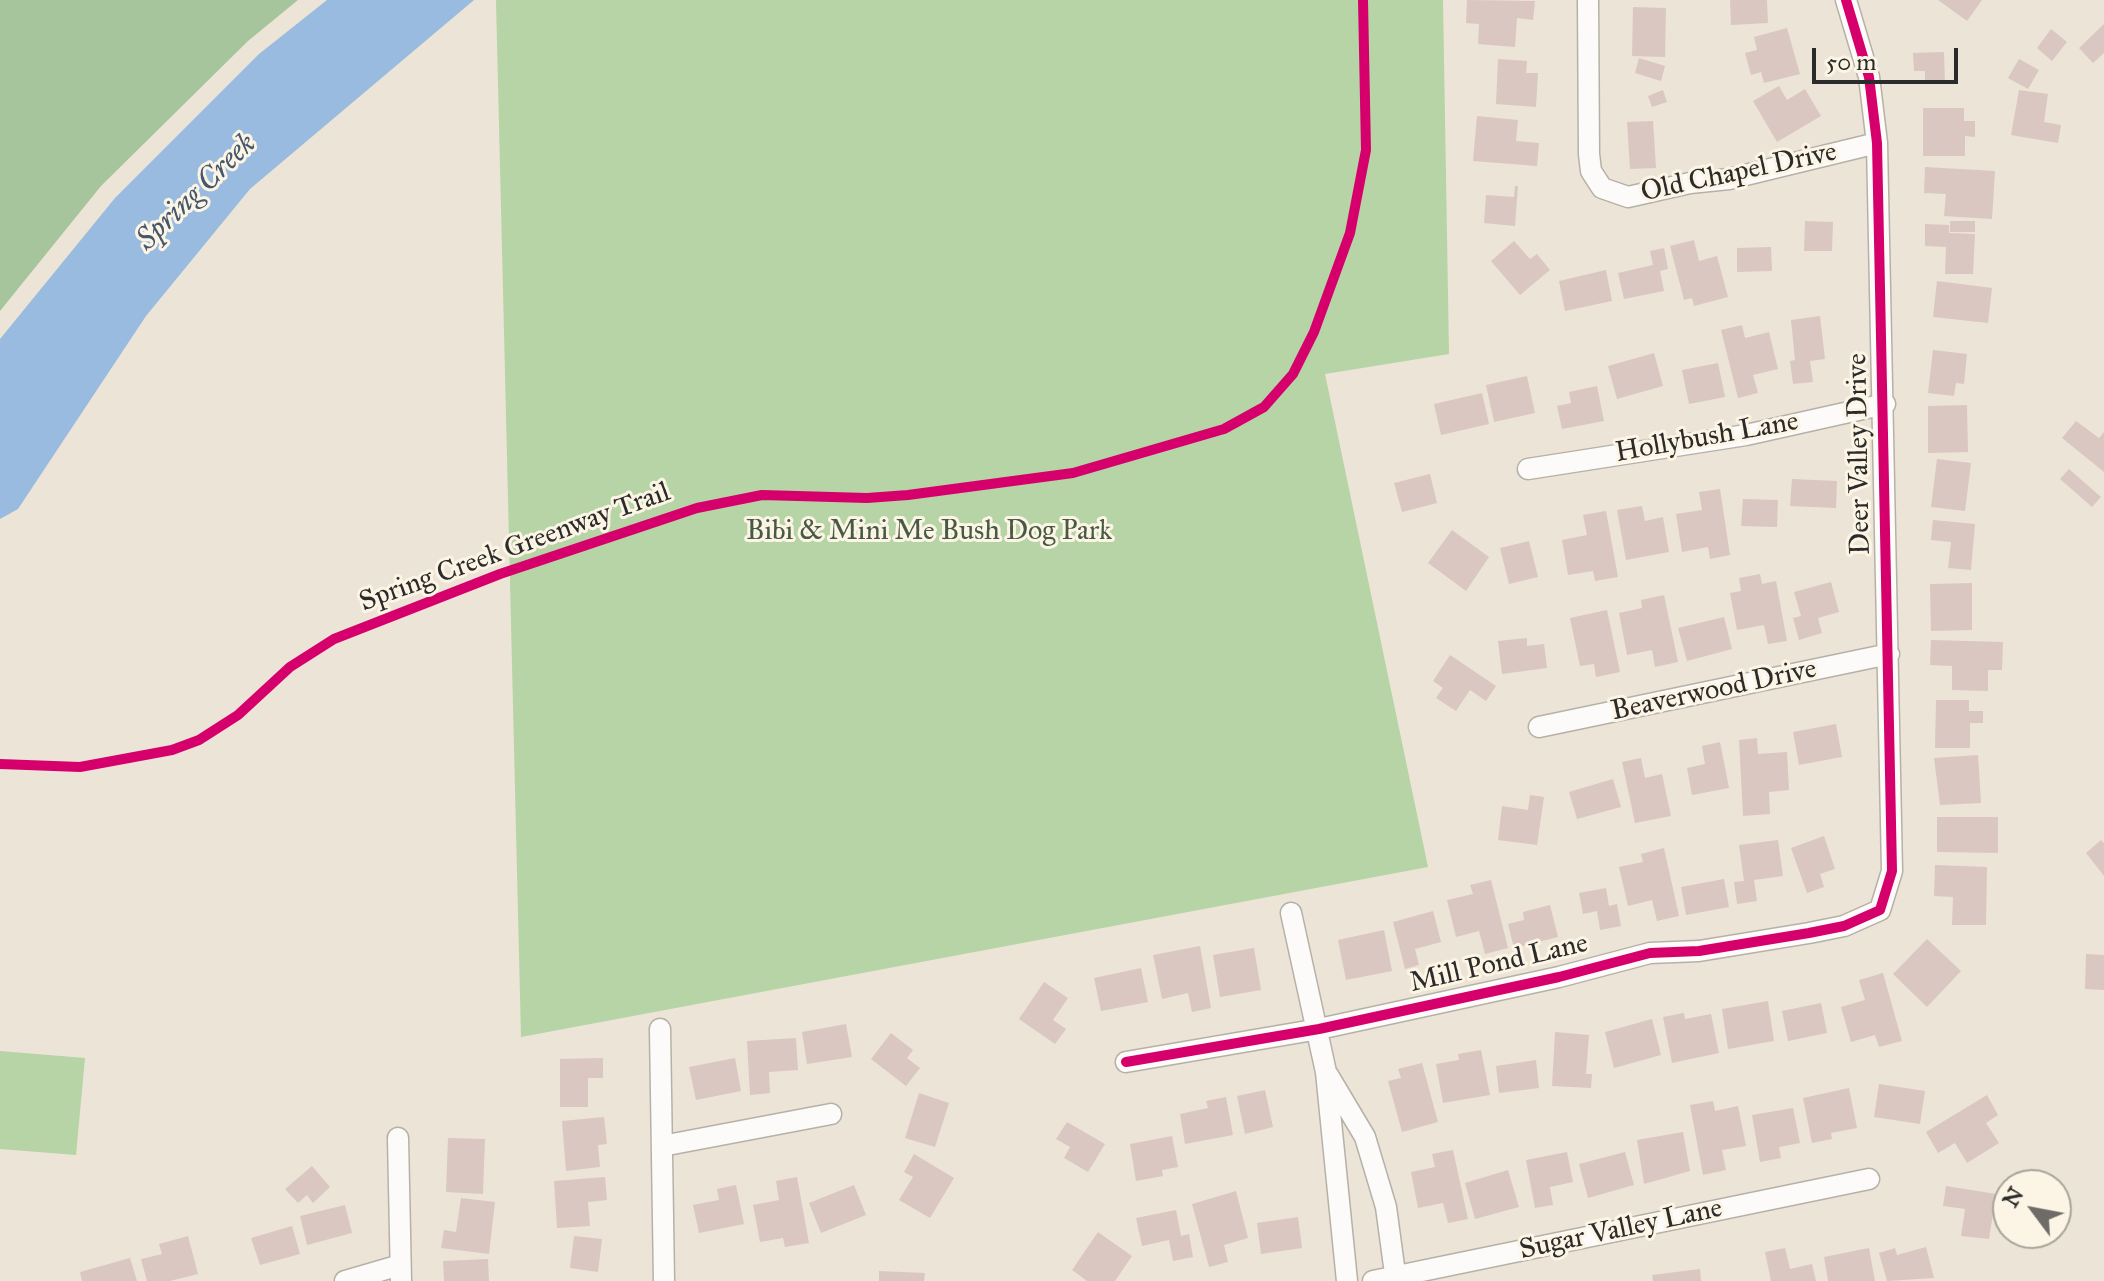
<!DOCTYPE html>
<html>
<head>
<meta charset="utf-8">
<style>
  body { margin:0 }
  #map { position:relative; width:2104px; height:1281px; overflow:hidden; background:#ece4d6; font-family:"IM FELL Great Primer",serif }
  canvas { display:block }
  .north { position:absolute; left:1992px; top:1169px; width:80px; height:80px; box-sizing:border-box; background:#fcf5e5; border:2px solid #a8a49b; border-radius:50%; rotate:302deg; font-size:22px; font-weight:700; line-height:32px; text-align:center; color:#2b2b2b }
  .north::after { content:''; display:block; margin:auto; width:28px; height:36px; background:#6f6c67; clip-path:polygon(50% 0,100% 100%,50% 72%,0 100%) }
  .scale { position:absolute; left:1812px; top:48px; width:146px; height:36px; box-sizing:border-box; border:4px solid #2b2b2b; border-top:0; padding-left:10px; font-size:24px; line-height:28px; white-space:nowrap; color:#2b2b2b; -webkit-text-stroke:6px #fcf5e5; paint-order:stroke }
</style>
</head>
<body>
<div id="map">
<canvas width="2104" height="1281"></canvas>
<div class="north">N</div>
<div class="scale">50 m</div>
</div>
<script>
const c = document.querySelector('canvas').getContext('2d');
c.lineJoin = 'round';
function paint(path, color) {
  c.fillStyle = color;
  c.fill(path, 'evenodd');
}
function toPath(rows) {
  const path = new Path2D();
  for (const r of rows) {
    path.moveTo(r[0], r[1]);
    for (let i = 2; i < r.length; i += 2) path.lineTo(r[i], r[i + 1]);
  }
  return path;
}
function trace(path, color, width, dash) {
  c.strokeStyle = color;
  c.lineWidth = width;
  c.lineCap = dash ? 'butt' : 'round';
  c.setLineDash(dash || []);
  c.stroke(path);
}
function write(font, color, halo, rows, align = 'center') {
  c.font = font + ' "IM FELL Great Primer",serif';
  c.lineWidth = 6;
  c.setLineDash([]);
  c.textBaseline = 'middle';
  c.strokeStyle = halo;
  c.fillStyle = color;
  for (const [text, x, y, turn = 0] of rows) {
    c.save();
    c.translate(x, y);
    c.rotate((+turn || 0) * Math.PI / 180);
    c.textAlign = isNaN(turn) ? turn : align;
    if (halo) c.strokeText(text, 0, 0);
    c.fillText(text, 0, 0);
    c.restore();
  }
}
const green = toPath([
  [496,0,1443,0,1449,354,1325,374,1428,867,521,1037],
  [0,1051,85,1058,76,1155,0,1149]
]);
const forest = toPath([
  [0,0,298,0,248,41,101,186,0,311]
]);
const water = toPath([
  [327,0,474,0,250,189,146,316,18,509,0,519,0,339,115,198,259,54]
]);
const building = toPath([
  [1467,0,1535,1,1533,20,1517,18,1515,47,1478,44,1479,24,1466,23],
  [1730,0,1767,0,1768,23,1731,25],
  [1938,0,1982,0,1967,21],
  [1633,7,1666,8,1665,57,1632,56],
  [2104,24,2104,53,2093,63,2079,48],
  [1787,28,1800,74,1764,83,1761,72,1751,75,1745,53,1757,50,1754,37],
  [2051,29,2067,42,2052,61,2037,48],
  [1944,52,1945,83,1925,84,1925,71,1914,71,1913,53],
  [1639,58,1665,66,1661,81,1635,73],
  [1498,59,1527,61,1526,73,1538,73,1536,107,1496,104],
  [2019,59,2039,70,2028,89,2008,78],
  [1779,86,1787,100,1805,89,1821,116,1777,142,1753,101],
  [1663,90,1667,102,1652,107,1648,96],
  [2019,90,2048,94,2044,122,2061,125,2058,143,2011,135],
  [1923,108,1964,108,1964,121,1975,121,1975,137,1965,136,1965,156,1923,156],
  [1477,116,1518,120,1516,141,1539,143,1537,166,1473,161],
  [1653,121,1656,168,1630,169,1627,122],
  [1925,167,1995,171,1992,219,1944,216,1946,194,1924,193],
  [1515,186,1518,186,1515,226,1484,223,1486,195,1514,197],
  [1805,221,1833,222,1832,251,1804,251],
  [1950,221,1975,221,1975,232,1950,232],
  [1925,224,1949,225,1949,233,1975,234,1973,274,1945,274,1946,247,1925,246],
  [1694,240,1699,261,1717,256,1728,297,1694,306,1692,298,1684,300,1670,246],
  [1514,241,1530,259,1537,254,1550,270,1520,295,1491,261],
  [1771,247,1772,271,1737,272,1737,248],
  [1664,248,1668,269,1660,271,1664,291,1624,299,1618,273,1653,265,1650,251],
  [1606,270,1612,301,1565,311,1559,281],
  [1937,281,1992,288,1988,323,1933,317],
  [1820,316,1825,359,1810,361,1813,382,1793,384,1790,361,1795,360,1791,320],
  [1742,325,1745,338,1769,332,1778,369,1753,375,1758,393,1738,398,1721,330],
  [1933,350,1967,354,1964,384,1956,383,1954,396,1928,393],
  [1654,353,1663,386,1617,399,1608,366],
  [1718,363,1725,397,1689,404,1682,370],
  [1527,376,1535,413,1494,422,1486,385],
  [1597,386,1604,421,1562,429,1557,406,1571,403,1569,392],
  [1482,393,1489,424,1441,435,1434,404],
  [1967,405,1968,452,1928,453,1928,406],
  [2076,421,2099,438,2104,432,2104,472,2062,438],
  [1937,459,1971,463,1965,511,1931,507],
  [2069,469,2101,497,2092,507,2060,479],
  [1430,474,1437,503,1402,512,1394,483],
  [1792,479,1837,481,1836,508,1790,506],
  [1720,489,1730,555,1710,559,1708,547,1682,552,1676,514,1702,510,1699,492],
  [1743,499,1778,500,1777,527,1741,526],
  [1642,506,1645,521,1663,517,1669,552,1626,560,1617,510],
  [1606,511,1618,577,1595,581,1593,571,1568,575,1562,540,1587,535,1583,515],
  [1933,520,1975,524,1971,570,1948,568,1951,542,1931,540],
  [1452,530,1489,557,1466,591,1428,563],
  [1529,541,1538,577,1509,584,1500,548],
  [1760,574,1762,584,1776,581,1787,641,1768,644,1764,625,1737,630,1730,593,1741,591,1739,578],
  [1831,582,1839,612,1818,618,1822,633,1799,640,1793,618,1801,616,1794,592],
  [1972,583,1972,630,1931,631,1930,584],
  [1664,595,1678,662,1655,667,1652,650,1627,655,1619,613,1642,608,1641,600],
  [1607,610,1620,672,1596,677,1594,664,1580,666,1570,618],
  [1724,617,1732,649,1687,661,1678,628],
  [1527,638,1527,646,1544,644,1547,668,1502,674,1498,641],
  [1931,640,2003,642,2002,670,1988,670,1988,691,1952,690,1952,666,1930,665],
  [1450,655,1496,686,1486,701,1470,690,1456,711,1436,698,1443,688,1433,681],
  [1936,700,1969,700,1969,711,1983,711,1983,723,1970,723,1970,748,1935,748],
  [1836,724,1842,757,1799,765,1793,732],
  [1757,738,1758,754,1787,752,1789,790,1769,792,1770,814,1743,816,1739,740],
  [1720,742,1729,788,1692,795,1687,768,1705,764,1702,746],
  [1978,755,1981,803,1940,805,1934,758],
  [1641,758,1645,778,1662,774,1671,816,1635,823,1622,762],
  [1613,779,1621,807,1577,819,1569,792],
  [1530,795,1544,797,1537,845,1498,840,1502,806,1528,810],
  [1937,817,1998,817,1998,853,1937,852],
  [1824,836,1835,869,1820,874,1824,887,1807,893,1791,848],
  [1778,840,1783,876,1754,880,1757,901,1737,904,1734,882,1744,881,1739,845],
  [2101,840,2104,843,2104,876,2086,853],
  [1664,848,1679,916,1657,921,1652,900,1628,906,1619,867,1643,862,1641,854],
  [1935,865,1987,867,1986,925,1952,925,1953,897,1934,896],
  [1724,879,1729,907,1686,915,1681,887],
  [1491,880,1508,948,1485,954,1479,931,1456,937,1447,900,1473,894,1470,885],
  [1606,888,1609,906,1617,904,1621,926,1600,930,1597,911,1583,914,1579,893],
  [1550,905,1558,937,1514,948,1508,924,1524,920,1523,912],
  [1433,911,1441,942,1415,949,1419,965,1405,969,1393,922],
  [1384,930,1392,971,1346,980,1338,940],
  [1927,939,1961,971,1927,1007,1893,974],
  [1200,946,1211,1008,1192,1012,1188,993,1162,999,1153,955],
  [1254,948,1261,990,1220,997,1213,955],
  [2086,954,2104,955,2104,990,2085,989],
  [1141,968,1148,1002,1101,1011,1094,978],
  [1883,973,1902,1041,1879,1047,1875,1035,1851,1042,1841,1007,1865,1000,1859,980],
  [1044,982,1068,998,1053,1020,1066,1029,1055,1044,1019,1019],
  [1768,1001,1774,1041,1728,1049,1722,1009],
  [1821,1003,1827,1033,1788,1041,1782,1011],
  [1684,1013,1685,1019,1711,1014,1719,1053,1672,1063,1663,1017],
  [1652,1019,1661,1055,1614,1068,1605,1032],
  [846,1024,852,1057,807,1064,802,1032],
  [1555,1032,1589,1035,1586,1074,1592,1074,1591,1088,1552,1086],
  [891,1033,913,1050,907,1058,920,1068,906,1086,871,1059],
  [796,1038,798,1070,769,1072,770,1093,750,1095,747,1041],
  [1481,1050,1490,1095,1443,1103,1436,1064,1459,1060,1458,1054],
  [603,1058,603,1078,588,1078,588,1107,560,1107,560,1059],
  [735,1058,741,1091,696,1100,689,1067],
  [1536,1060,1539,1088,1499,1093,1496,1066],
  [1422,1063,1438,1122,1402,1132,1388,1081,1401,1078,1398,1069],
  [1879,1084,1925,1091,1920,1124,1874,1117],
  [1849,1088,1857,1128,1831,1133,1832,1139,1812,1143,1803,1098],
  [1265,1090,1273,1127,1245,1134,1237,1096],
  [919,1093,949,1103,935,1147,905,1138],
  [1987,1095,1998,1115,1986,1123,1999,1143,1967,1163,1955,1143,1938,1153,1926,1132],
  [1226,1097,1233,1135,1185,1144,1180,1114,1208,1108,1206,1101],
  [1713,1101,1715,1111,1738,1106,1746,1146,1722,1150,1726,1170,1703,1175,1690,1105],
  [1793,1108,1800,1143,1779,1147,1781,1158,1760,1162,1752,1115],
  [604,1117,607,1144,598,1145,600,1167,566,1171,562,1121],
  [1067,1122,1105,1144,1088,1172,1064,1158,1070,1147,1056,1139],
  [1683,1132,1690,1171,1644,1184,1637,1140],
  [1172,1136,1178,1167,1162,1170,1163,1176,1136,1181,1130,1144],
  [448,1138,485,1139,483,1194,446,1192],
  [1453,1150,1468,1219,1448,1223,1443,1203,1418,1208,1411,1172,1435,1167,1432,1154],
  [1567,1152,1573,1182,1550,1187,1553,1205,1535,1208,1526,1160],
  [1625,1152,1634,1185,1588,1198,1579,1164],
  [914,1154,954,1178,930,1218,899,1200,913,1177,904,1172],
  [312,1166,330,1187,313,1203,307,1195,298,1203,285,1189],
  [1508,1170,1519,1207,1475,1219,1465,1183],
  [605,1177,607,1200,588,1202,590,1226,557,1228,554,1181],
  [797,1177,809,1243,785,1247,783,1238,760,1242,753,1205,779,1200,776,1181],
  [736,1185,744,1224,699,1233,693,1205,719,1200,717,1189],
  [854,1185,866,1215,821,1233,809,1203],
  [1946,1186,1996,1194,1989,1239,1961,1236,1965,1209,1943,1206],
  [1236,1191,1248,1238,1224,1245,1228,1262,1209,1267,1192,1204],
  [461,1198,495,1202,489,1254,441,1248,444,1230,456,1232],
  [345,1205,352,1233,307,1245,300,1216],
  [1176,1210,1181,1236,1189,1234,1193,1257,1173,1261,1169,1240,1142,1246,1136,1218],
  [1298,1217,1302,1248,1261,1254,1257,1223],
  [292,1226,300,1254,260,1265,251,1238],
  [1098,1232,1132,1256,1115,1281,1087,1281,1072,1270],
  [188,1236,198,1274,170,1281,147,1281,141,1259,162,1254,159,1244],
  [574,1236,602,1239,598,1272,570,1268],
  [1926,1247,1934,1278,1887,1281,1879,1253,1895,1248,1897,1255],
  [1785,1248,1790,1269,1812,1264,1816,1281,1771,1281,1765,1252],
  [1869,1248,1875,1281,1828,1281,1824,1257],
  [130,1258,137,1281,82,1281,80,1272],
  [488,1259,489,1281,444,1281,443,1261],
  [1700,1269,1701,1281,1653,1281,1652,1275],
  [879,1271,925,1273,924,1281,879,1281]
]);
const minor = toPath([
  [1588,0,1589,154,1591,171,1602,188,1628,197,1690,183,1729,179,1877,143],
  [1528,469,1746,435,1885,404],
  [1539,727,1889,654],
  [1291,913,1326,1072,1347,1281],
  [660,1029,664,1281],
  [1126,1062,1319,1029,1559,977,1650,953,1699,951,1809,933,1844,926,1880,910,1892,871,1877,143,1869,77,1846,0],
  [1328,1075,1365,1137,1386,1207,1396,1281],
  [398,1138,401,1281],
  [662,1146,831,1114],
  [345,1281,400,1265],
  [1373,1281,1869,1179]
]);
const cycleway = toPath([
  [0,764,80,767,172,750,199,740,238,715,290,667,334,639,500,574,697,508,762,495,867,498,908,495,1073,473,1224,429,1264,407,1293,374,1314,332,1350,233,1366,150,1363,0],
  [1126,1062,1319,1029,1559,977,1650,953,1699,951,1809,933,1844,926,1880,910,1892,871,1877,143,1869,77,1846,0]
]);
const streetNames = [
  ["Old Chapel Drive",1739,173,-12],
  ["Hollybush Lane",1707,438,-10],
  ["Deer Valley Drive",1860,454,-91],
  ["Spring Creek Greenway Trail",515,548,-20],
  ["Beaverwood Drive",1714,691,-12],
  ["Mill Pond Lane",1499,964,-13],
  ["Sugar Valley Lane",1621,1230,-12]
];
const parkNames = [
  ["Bibi & Mini Me Bush Dog Park",929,532]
];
const waterNames = [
  ["Spring Creek",197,193,-44]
];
paint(green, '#b6d4a5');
paint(forest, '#a7c59c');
paint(water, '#99bbdf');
paint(building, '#dac7c1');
trace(minor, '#b6b1a8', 23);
trace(minor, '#fcfbf9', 20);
trace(cycleway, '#d6006c', 10);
write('28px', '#2b2b2b', '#fcf5e5', streetNames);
write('28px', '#475a44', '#fcf5e5', parkNames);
write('italic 30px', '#45576b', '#fcf5e5', waterNames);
</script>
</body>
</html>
